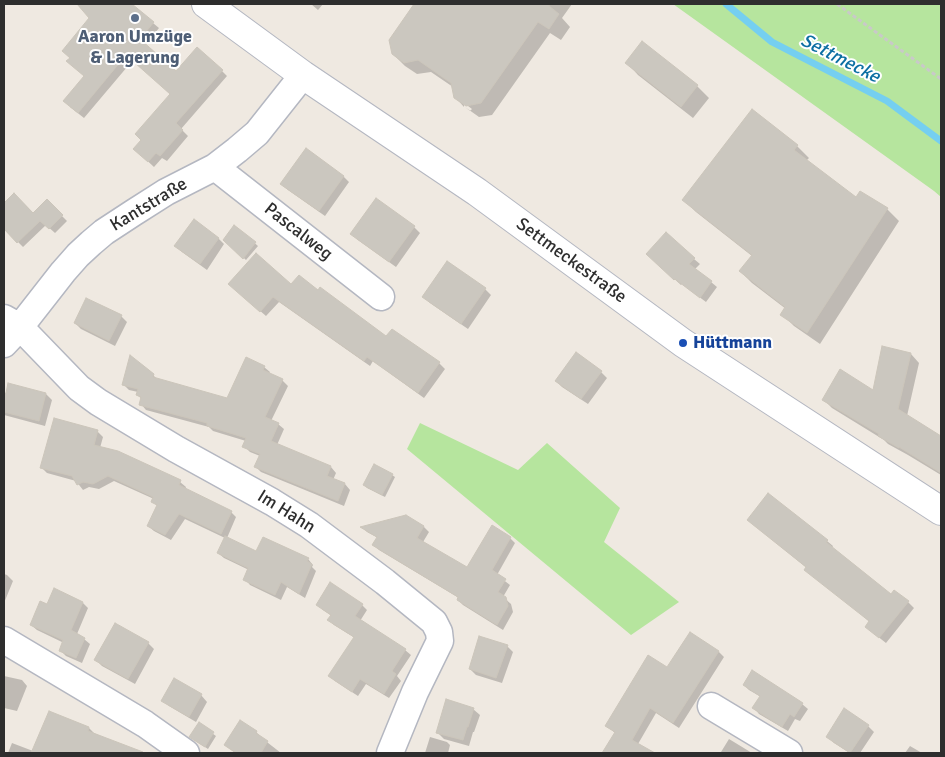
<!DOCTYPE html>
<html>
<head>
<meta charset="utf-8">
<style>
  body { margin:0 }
  #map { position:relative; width:945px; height:757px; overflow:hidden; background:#efe9e1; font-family:Signika,sans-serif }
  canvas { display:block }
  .frame { position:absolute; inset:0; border:5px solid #2e2e2e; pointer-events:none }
</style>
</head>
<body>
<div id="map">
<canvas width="945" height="757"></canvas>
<div class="frame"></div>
</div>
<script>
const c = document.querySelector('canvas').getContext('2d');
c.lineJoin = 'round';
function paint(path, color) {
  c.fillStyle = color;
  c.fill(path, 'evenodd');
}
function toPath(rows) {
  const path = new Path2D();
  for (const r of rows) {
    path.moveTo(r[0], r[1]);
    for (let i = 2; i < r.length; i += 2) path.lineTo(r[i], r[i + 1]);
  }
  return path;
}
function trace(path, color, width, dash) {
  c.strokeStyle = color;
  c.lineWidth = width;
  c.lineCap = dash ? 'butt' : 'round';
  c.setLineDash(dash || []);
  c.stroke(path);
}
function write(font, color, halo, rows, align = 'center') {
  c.font = font + ' Signika,sans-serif';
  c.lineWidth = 4;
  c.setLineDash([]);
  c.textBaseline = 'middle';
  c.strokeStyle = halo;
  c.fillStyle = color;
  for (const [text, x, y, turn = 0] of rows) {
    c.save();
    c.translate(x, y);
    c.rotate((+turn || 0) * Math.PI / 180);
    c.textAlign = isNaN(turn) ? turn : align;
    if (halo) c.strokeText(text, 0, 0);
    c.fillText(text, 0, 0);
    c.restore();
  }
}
const green = toPath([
  [673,4,941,4,941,197,934,191],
  [420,423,518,470,547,443,620,508,604,542,679,602,631,635,407,449]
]);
const shadow = toPath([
  [78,4,130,4,159,28,145,45,176,73,222,71,227,76,181,129,188,136,167,161,162,158,154,167,140,154,172,95,133,60,84,118,70,107,85,76,71,58,90,18],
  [311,4,323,4,318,10],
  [416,4,572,4,562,18,570,27,561,40,550,33,492,115,479,117,465,107,470,111,472,109,464,103,464,107,455,97,453,87,431,72,417,74,405,66,393,54,391,40],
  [627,63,697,86,709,98,693,118,638,75],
  [797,146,809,158,806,161,856,199,887,209,899,221,820,344,794,326,782,314,786,309,752,283,740,271,752,256,696,212,684,200],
  [343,176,349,182,325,216,288,190,281,184],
  [14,194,34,214,47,201,67,221,55,233,46,225,23,247,4,228,4,204],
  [235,226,258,246,246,260,225,240],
  [414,227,420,233,396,267,358,240,352,234],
  [218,238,224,244,207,270,182,252,176,246],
  [647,254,694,259,700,264,694,270,711,282,717,287,706,302,682,284,681,285],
  [448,262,485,289,491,295,468,329,430,303,424,297],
  [291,285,318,292,387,338,392,331,439,363,445,369,424,398,373,361,370,366,279,302,266,316,235,289],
  [121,316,127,322,115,346,81,329,75,323],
  [883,348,911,354,919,363,907,416,941,438,941,475,908,455,888,444,884,440,832,408,823,399,874,391],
  [264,367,270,372,269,374,282,380,288,386,271,421,278,424,284,429,277,445,331,467,336,473,333,480,345,484,350,490,344,506,261,472,256,467,260,456,250,452,244,446,246,441,213,431,209,427,146,410,141,404,142,399,137,395,138,392,129,390,123,384,153,375,158,380,228,399],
  [601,372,607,378,588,404,562,387,556,381],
  [46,394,52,400,45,426,4,415,4,395],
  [97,431,103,437,100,448,180,482,186,487,185,490,231,512,236,517,227,538,257,553,308,559,313,565,312,567,316,571,305,598,287,587,281,600,250,585,245,579,249,570,224,558,218,553,225,538,185,519,171,540,154,531,148,526,158,507,153,501,154,499,114,481,99,489,89,487,83,490,76,481,47,473,42,468],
  [392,475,395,477,385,497,367,488,364,485],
  [406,516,424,527,429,532,423,542,467,569,510,538,515,543,497,575,510,585,503,597,511,604,513,612,503,630,463,605,458,600,459,598,379,550,374,545,378,538,367,532,363,528],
  [748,520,827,541,833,546,832,548,891,596,908,602,914,608,886,643,872,632,870,622,807,568],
  [4,574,7,575,13,581,4,603],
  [83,603,88,608,77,634,84,639,90,644,82,663,66,656,60,650,64,643,37,630,31,625,47,606],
  [318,605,362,605,367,610,360,621,405,650,411,655,397,676,401,681,389,698,366,684,358,696,335,681,330,676,355,638,334,625,329,620,332,616,323,610],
  [148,643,154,649,135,684,102,666,96,660],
  [507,646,513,652,502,683,476,675,470,669],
  [718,651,724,657,679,728,656,713,638,744,652,753,604,753,615,733,607,726,668,669],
  [4,676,22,680,27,686,17,711,4,708],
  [174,680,201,695,207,702,196,722,169,706,163,700],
  [744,685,802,704,808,709,800,721,795,719,788,731,759,714,754,708,761,697,749,690],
  [473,709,480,715,474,732,473,732,469,746,444,739,450,745,448,753,425,753,430,737,447,742,437,732],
  [199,724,216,736,208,749,194,740],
  [868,726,874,732,860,753,850,753,834,743,828,737],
  [89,728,94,733,117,746,114,753,8,753,12,743,33,751],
  [256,732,263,739,281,753,235,753,226,745],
  [729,739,752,753,722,753,721,752],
  [910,746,922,753,905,753]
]);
const stream = toPath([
  [726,4,772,42,887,101,941,141]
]);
const building = toPath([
  [77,4,132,4,154,22,140,39,176,71,197,47,223,70,176,123,183,130,160,156,156,153,148,162,133,149,141,140,135,134,170,94,126,55,78,113,63,101,84,76,66,61,70,58,62,51,89,18,77,4],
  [414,4,550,4,549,6,559,14,549,29,538,22,481,103,466,106,454,98,451,83,418,60,404,63,392,54,389,40,414,4],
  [642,41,698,85,681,107,625,63,642,41],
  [752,109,798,145,794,150,856,197,860,191,888,208,807,333,780,315,785,307,739,271,752,255,682,200,752,109],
  [306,148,344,176,319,211,280,184,306,148],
  [14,193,33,213,47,199,63,215,49,229,40,221,17,243,4,229,4,203,14,193],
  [376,198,415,226,389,262,350,234,376,198],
  [194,219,219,238,200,264,174,246,194,219],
  [234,225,256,242,243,259,223,240,234,225],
  [666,232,695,258,689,264,712,281,700,298,675,279,674,280,646,254,666,232],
  [256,253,291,284,299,275,318,290,320,287,386,336,392,329,440,362,418,393,367,357,364,361,273,297,260,312,228,284,256,253],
  [447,261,486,288,461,324,422,297,447,261],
  [86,298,122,315,109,341,74,323,86,298],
  [882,346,911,353,898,409,941,436,941,473,899,447,899,448,878,436,879,434,822,400,840,369,873,390,882,346],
  [576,352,602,371,581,399,555,381,576,352],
  [130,355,154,374,153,377,227,398,246,357,265,366,263,370,283,379,265,417,279,423,271,441,331,466,327,476,345,483,338,501,254,467,260,454,242,447,246,438,207,426,207,423,139,405,141,397,136,395,138,389,122,385,130,355],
  [8,383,46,393,39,421,4,412,4,394,6,393,8,383],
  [54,418,98,430,94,445,118,451,181,480,179,485,232,511,221,534,179,514,165,535,147,526,157,505,151,502,153,497,108,476,93,484,83,482,77,485,72,476,40,468,54,418],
  [374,464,393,474,382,495,363,485,374,464],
  [768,493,828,540,826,542,891,594,894,590,909,601,879,638,865,627,869,621,804,570,806,567,747,520,768,493],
  [406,515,424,526,417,538,467,567,492,525,511,537,492,570,506,579,498,592,506,597,508,606,497,625,457,600,458,597,372,545,377,537,360,527,406,515],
  [225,536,256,551,263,537,309,558,307,561,312,564,299,594,281,582,275,595,243,580,248,568,217,553,225,536],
  [330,582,363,604,355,616,406,649,392,671,396,674,384,694,360,679,352,692,328,676,354,637,327,620,331,615,316,605,330,582],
  [54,588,83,602,71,630,85,638,76,658,59,651,63,640,30,625,40,601,47,604,54,588],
  [115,623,149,642,128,679,94,660,115,623],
  [690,632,719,651,673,723,650,708,632,740,655,753,602,753,615,732,605,726,648,655,667,667,690,632],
  [479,636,508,645,496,678,469,669,479,636],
  [752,670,803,703,794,717,790,714,782,727,752,708,760,696,743,685,752,670],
  [174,678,202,694,189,717,161,701,174,678],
  [446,699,474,708,468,727,467,727,463,740,436,733,446,699],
  [844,708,869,725,850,753,826,737,844,708],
  [49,711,89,727,88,731,143,752,142,753,31,753,49,711],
  [240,720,257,731,256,733,268,741,261,753,236,753,224,745,240,720],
  [199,722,214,732,205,747,189,737,199,722]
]);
const path = toPath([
  [837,4,941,79]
]);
const minor = toPath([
  [215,167,381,297],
  [4,318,20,327,79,388,98,402,176,449,272,502,309,525,385,582,434,622,439,632,440,641,415,692,390,753],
  [4,344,20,327,63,272,78,255,91,243,104,232,133,213,166,192,215,167,237,150,257,133,303,75],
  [4,640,145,724,186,753],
  [711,706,789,753]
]);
const tertiary = toPath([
  [206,4,303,75,477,192,683,343,941,511]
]);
const markers = [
  [135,18,5,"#5c6f8a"],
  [683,343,5,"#1a4fb4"]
];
const serviceNames = [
  ["Aaron Umzüge",135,37],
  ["& Lagerung",135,58]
];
const streetNames = [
  ["Kantstraße",149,205,-31],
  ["Pascalweg",298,232,38],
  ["Settmeckestraße",571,261,36],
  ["Im Hahn",286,512,32]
];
const transitNames = [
  ["Hüttmann",693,343]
];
const waterNames = [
  ["Settmecke",840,59,27]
];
paint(green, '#b6e59e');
paint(shadow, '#0003');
trace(stream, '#75cff0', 7);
paint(building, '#cbc7bf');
trace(building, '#cbc5ba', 1);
trace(minor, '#b4b7c1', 29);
trace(tertiary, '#b4b7c1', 30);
trace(path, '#c9c9c9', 3, [4, 2.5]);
trace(minor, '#fff', 26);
trace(tertiary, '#fff', 28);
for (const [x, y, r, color] of markers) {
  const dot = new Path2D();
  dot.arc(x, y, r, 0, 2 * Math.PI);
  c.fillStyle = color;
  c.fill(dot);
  trace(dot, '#fff', 2);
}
write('bold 18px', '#4e5e75', '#fff', serviceNames);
write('18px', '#2e2e2e', '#fff', streetNames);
write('bold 18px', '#164399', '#fff', transitNames, 'left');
write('italic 19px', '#0d6fa3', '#fff', waterNames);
</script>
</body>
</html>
